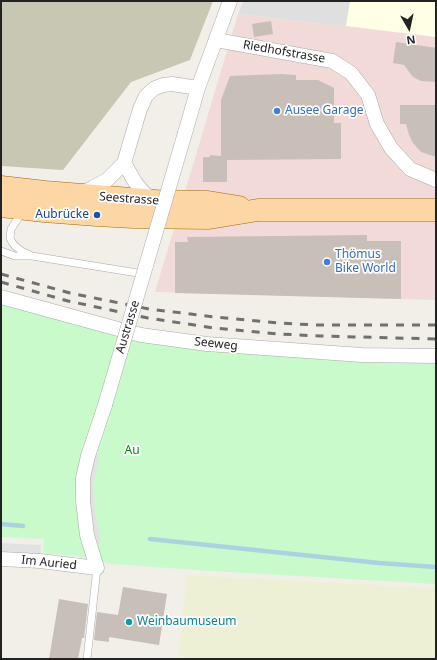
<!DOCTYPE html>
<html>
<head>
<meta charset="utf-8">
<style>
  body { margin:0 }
  #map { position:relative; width:437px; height:660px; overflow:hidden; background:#f2efe9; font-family:"Noto Sans",sans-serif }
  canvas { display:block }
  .frame { position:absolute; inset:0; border:2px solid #222; pointer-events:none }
  .north { position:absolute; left:389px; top:8px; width:40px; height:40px; -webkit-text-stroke:3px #fff; paint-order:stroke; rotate:171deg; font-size:11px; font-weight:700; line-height:16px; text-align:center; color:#222 }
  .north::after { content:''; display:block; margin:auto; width:14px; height:18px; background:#222; clip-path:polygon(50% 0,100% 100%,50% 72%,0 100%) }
</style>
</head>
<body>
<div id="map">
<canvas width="437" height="660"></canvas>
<div class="frame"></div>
<div class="north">N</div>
</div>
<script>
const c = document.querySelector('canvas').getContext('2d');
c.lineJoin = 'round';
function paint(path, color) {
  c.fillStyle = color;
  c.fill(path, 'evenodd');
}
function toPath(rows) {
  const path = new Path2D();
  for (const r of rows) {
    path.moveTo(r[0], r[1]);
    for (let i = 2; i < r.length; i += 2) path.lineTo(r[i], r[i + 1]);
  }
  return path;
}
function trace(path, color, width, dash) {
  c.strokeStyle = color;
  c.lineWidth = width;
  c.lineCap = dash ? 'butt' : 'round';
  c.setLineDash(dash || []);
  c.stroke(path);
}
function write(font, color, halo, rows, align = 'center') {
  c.font = font + ' "Noto Sans",sans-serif';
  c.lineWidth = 3.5;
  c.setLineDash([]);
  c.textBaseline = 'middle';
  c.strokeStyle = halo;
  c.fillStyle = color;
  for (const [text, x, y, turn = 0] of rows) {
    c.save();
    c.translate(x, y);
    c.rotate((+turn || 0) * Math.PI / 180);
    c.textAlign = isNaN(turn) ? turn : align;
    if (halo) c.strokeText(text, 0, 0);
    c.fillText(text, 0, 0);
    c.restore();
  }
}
const residential = toPath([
  [243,1,436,1,436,37,238,14]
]);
const commercial = toPath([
  [238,14,436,37,436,300,155,292]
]);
const education = toPath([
  [350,1,436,1,436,37,346,26]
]);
const construction = toPath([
  [1,1,213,1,190,60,131,82,63,170,1,166]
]);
const farmland = toPath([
  [187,575,436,588,436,659,178,659]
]);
const park = toPath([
  [1,301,117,333,436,362,436,584,211,571,111,564,77,556,43,553,44,539,1,537]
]);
const parking = toPath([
  [96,454,99,459,96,472,94,485,95,513,101,540,98,545,93,527,89,499,92,471],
  [1,543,41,545,40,561,1,559]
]);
const stream = toPath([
  [1,524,23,526],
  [150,539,379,563,436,567]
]);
const building = toPath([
  [271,21,273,34,254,37,252,24],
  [396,42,436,48,436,82,421,81,413,77,404,65,393,63],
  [280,74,296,75,296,80,318,80,334,88,334,123,341,123,341,159,227,160,227,182,203,182,203,157,210,157,210,155,221,156,221,100,230,76],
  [400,105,436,105,436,157,421,152,413,143,409,135,406,124,400,124],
  [367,235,367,241,401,241,401,299,175,293,175,242,188,242,187,237],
  [123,587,167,594,159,645,109,637,109,642,94,640,97,612,118,615],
  [59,599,88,604,84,638,82,638,78,659,49,659]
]);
const lane = toPath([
  [24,212,19,217,11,229,10,238,12,242,15,246,23,252,30,255],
  [1,251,15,256,32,256,144,274],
  [87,659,97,568]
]);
const street = toPath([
  [216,40,332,61,351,73,368,95,377,124,391,148,410,169,436,180],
  [185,133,198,88,230,1],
  [124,163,135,182,143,192,155,201],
  [81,193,92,188,107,180,124,163,140,109,146,96,150,92,155,88,163,85,172,84,198,88],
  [1,297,118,329,141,335,207,344,362,355,436,356],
  [1,559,40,561,97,568,87,535,83,501,83,478,88,456,105,405]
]);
const primary = toPath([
  [1,187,45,192,156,201,208,202,239,207],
  [1,206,44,211,97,215,133,217,209,218,258,210,436,210]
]);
const rail = toPath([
  [1,274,70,293,149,309,215,317,280,323,315,325,436,325],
  [1,282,68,301,148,318,214,328,279,334,320,336,436,339]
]);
const streetBridge = toPath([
  [105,405,185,133]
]);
const markers = [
  [277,111,4,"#3f7fe0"],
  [97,215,4,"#1a4fb4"],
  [327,262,4,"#3f7fe0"],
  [129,622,4,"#0f9aa8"]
];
const streetNames = [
  ["Riedhofstrasse",284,52,10],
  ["Seestrasse",129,199,4],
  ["Austrasse",128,327,-73],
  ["Seeweg",216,344,6],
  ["Im Auried",49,563,6]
];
const shopNames = [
  ["Ausee Garage",285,111],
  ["Thömus",335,255],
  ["Bike World",335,269]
];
const transitNames = [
  ["Aubrücke",89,215]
];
const parkNames = [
  ["Au",132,451]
];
const cultureNames = [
  ["Weinbaumuseum",137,622]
];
paint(residential, '#e0dfdf');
paint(commercial, '#f2dad9');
paint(education, '#ffffe5');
paint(construction, '#c7c7b4');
paint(farmland, '#eef0d5');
paint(park, '#c8facc');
paint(parking, '#e2e2e2');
trace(stream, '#aad3df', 4.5);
paint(building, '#c7bfb8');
trace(lane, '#a9a9a9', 8);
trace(street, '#a9a9a9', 15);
trace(primary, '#a06b00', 23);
trace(lane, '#fff', 7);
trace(street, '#fff', 14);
trace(primary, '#fcd6a4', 22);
trace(rail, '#707070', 3, [8, 8]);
trace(streetBridge, '#a9a9a9', 15, []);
trace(streetBridge, '#fff', 14);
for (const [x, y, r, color] of markers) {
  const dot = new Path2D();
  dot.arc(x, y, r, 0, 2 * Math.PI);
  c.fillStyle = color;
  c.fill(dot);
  trace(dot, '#fff', 1.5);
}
write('12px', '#222', '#fff', streetNames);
write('12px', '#366cbe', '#fff', shopNames, 'left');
write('12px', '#164399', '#fff', transitNames, 'right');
write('12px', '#0c8416', '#fff', parkNames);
write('12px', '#0d838f', '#fff', cultureNames, 'left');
</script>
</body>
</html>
